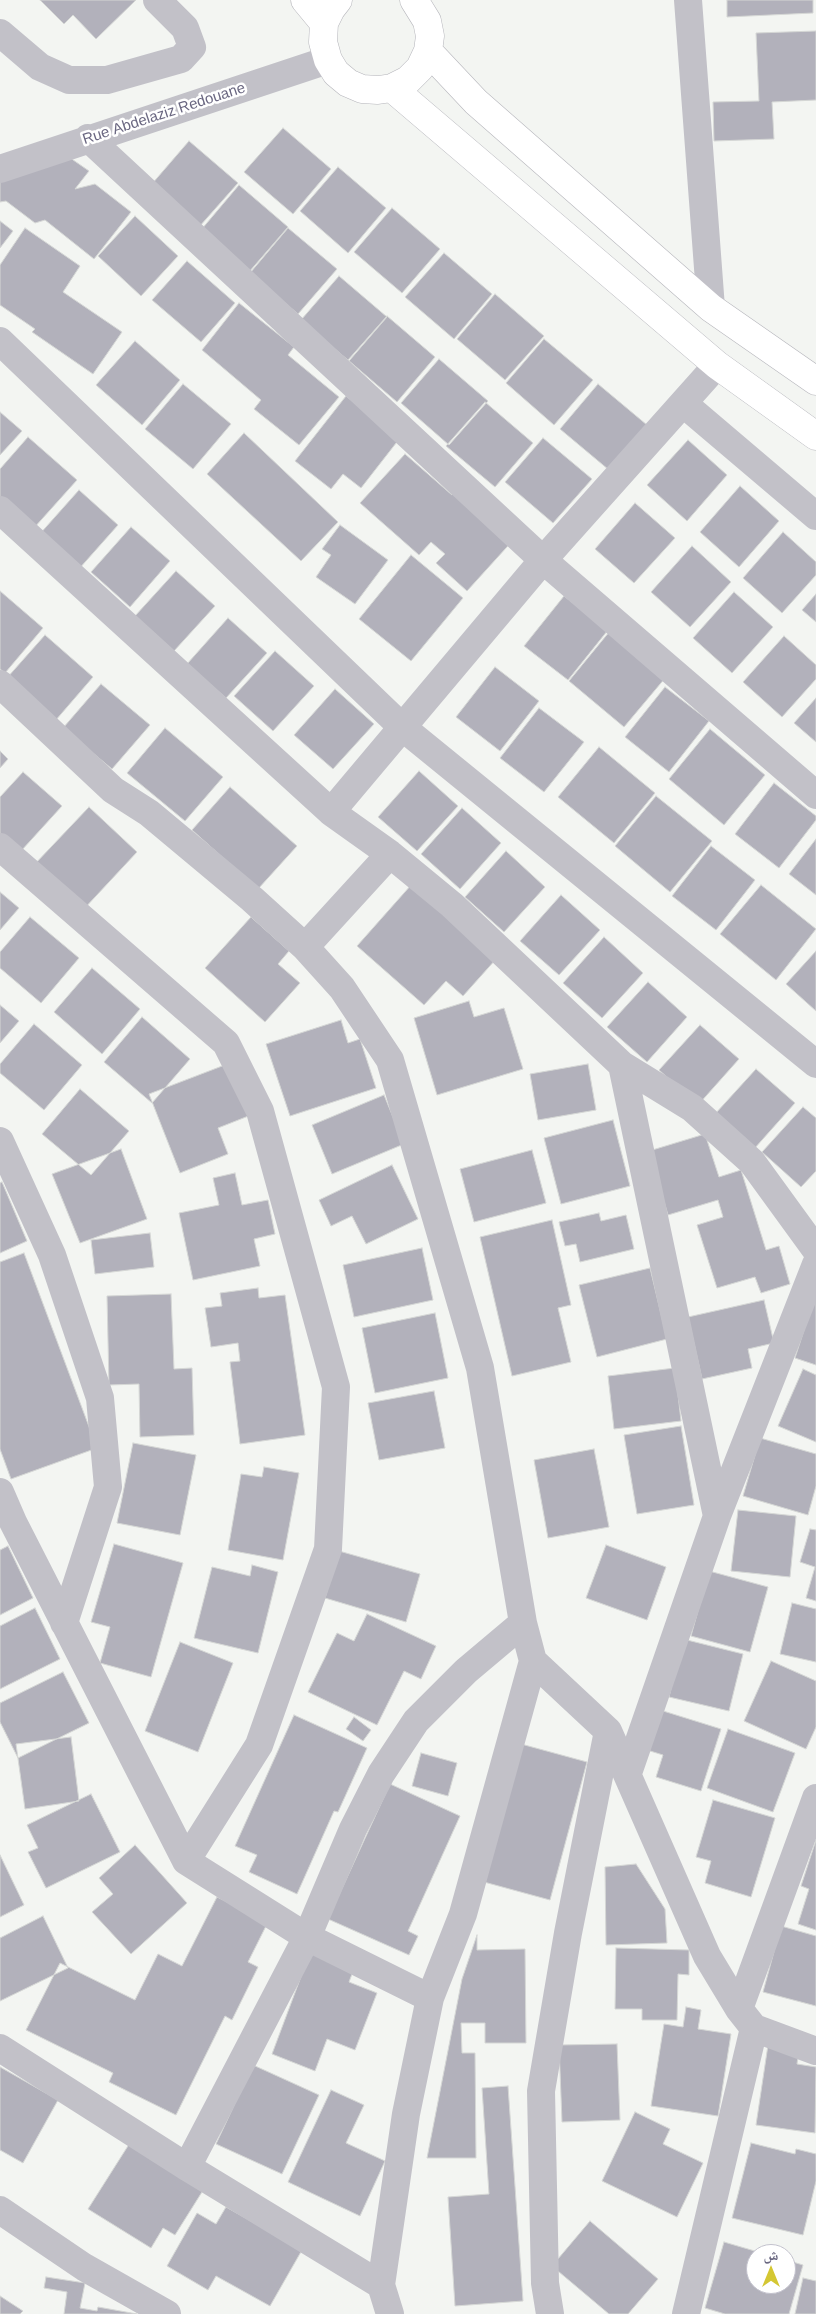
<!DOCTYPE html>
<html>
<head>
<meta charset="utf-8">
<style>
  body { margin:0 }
  #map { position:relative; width:816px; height:2314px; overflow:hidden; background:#f3f5f2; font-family:Helvetica,"Noto Naskh Arabic",sans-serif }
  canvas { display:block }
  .north { position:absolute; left:746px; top:2244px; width:50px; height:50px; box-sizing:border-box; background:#fff; border:1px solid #c3c2cd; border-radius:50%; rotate:0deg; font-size:14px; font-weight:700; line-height:20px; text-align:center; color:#6a6781 }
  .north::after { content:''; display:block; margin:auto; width:18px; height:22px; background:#d4c733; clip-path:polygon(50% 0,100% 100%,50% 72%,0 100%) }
</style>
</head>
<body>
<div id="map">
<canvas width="816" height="2314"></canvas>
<div class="north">ش</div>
</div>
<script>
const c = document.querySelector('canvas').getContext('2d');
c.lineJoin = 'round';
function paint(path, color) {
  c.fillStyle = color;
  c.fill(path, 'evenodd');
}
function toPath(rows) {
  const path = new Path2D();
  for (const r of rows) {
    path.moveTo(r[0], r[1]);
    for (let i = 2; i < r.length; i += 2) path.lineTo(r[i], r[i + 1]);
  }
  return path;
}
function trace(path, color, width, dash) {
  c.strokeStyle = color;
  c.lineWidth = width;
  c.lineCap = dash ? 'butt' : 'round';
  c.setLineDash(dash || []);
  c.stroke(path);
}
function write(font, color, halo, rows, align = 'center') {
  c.font = font + ' Helvetica,sans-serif';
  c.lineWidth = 5;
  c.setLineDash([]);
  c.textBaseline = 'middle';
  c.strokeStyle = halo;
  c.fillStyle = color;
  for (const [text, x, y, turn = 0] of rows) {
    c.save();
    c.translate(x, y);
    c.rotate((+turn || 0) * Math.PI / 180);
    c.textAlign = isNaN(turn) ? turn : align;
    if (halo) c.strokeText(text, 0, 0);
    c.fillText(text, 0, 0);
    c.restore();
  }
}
const building = toPath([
  [40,0,136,0,96,39,73,15,64,24,40,0],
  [727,0,813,0,813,13,727,17,727,0],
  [816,31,816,100,772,102,774,139,714,141,713,102,759,101,756,33,816,31],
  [283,128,331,169,293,214,244,172,283,128],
  [189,141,238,183,199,227,151,185,189,141],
  [66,155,89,171,75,189,95,184,131,212,94,259,45,220,35,223,6,201,0,202,0,176,66,155],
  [338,167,386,208,348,253,300,211,338,167],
  [239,185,288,227,249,272,201,230,239,185],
  [392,208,440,249,402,293,354,252,392,208],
  [135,216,178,256,141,296,98,256,135,216],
  [0,221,13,231,0,248,0,221],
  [25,228,80,266,63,292,122,332,93,374,32,332,35,329,0,305,0,265,25,228],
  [288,228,337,269,298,314,250,273,288,228],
  [444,253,492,294,454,339,405,297,444,253],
  [187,261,235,303,201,342,152,300,187,261],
  [339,276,387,317,349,361,301,320,339,276],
  [495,294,544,336,505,380,457,339,495,294],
  [239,303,294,347,288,355,339,397,299,445,254,409,261,400,202,350,239,303],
  [387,316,435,357,397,402,348,360,387,316],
  [544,339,593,380,554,425,506,383,544,339],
  [135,341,180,380,142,425,96,385,135,341],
  [439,359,488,401,449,445,401,403,439,359],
  [183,384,231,424,193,469,145,429,183,384],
  [598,384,647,425,609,470,560,429,598,384],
  [346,396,400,438,361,488,343,474,331,489,295,461,346,396],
  [485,402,533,443,495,487,446,446,485,402],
  [0,412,22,431,0,455,0,412],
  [244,433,338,522,301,561,207,474,244,433],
  [28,437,77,480,33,529,0,499,0,469,28,437],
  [543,438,592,479,553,523,505,482,543,438],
  [688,440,727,475,687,521,647,485,688,440],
  [405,454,452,495,460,487,516,537,467,591,436,563,445,554,431,542,419,555,360,503,405,454],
  [740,486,779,521,739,567,700,532,740,486],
  [79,490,118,525,78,570,38,536,79,490],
  [635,503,675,538,634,583,595,549,635,503],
  [340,525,388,560,355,604,316,577,331,555,322,549,340,525],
  [131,527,170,561,130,607,91,572,131,527],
  [783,532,816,562,816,575,782,613,743,578,783,532],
  [692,546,731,582,690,627,651,592,692,546],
  [411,555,463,598,411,661,359,619,411,555],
  [176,571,215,606,174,651,135,616,176,571],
  [0,591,43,628,5,673,0,669,0,591],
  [734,592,773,627,732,673,693,638,734,592],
  [816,594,816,622,802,610,816,594],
  [564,596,608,630,568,680,524,646,564,596],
  [228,618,267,653,226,698,187,664,228,618],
  [610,631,666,677,624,727,569,681,610,631],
  [45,635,93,677,55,721,6,679,45,635],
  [784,636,816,665,816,679,782,717,743,682,784,636],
  [275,651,314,686,273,731,234,696,275,651],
  [495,667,539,701,500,751,456,717,495,667],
  [101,684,150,725,112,769,63,728,101,684],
  [665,687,709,721,669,772,625,737,665,687],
  [335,689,374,724,333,769,294,735,335,689],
  [816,698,816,742,794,723,816,698],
  [539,708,584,742,544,792,500,758,539,708],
  [165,728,223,777,185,821,127,773,165,728],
  [710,729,765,775,724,825,669,779,710,729],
  [599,747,655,793,614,843,558,797,599,747],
  [0,751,8,759,0,768,0,751],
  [419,771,458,806,417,851,378,817,419,771],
  [23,772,62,806,21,851,0,833,0,797,23,772],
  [774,783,816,816,816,820,779,868,735,834,774,783],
  [230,787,297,846,258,889,192,830,230,787],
  [656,796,712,841,670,892,615,846,656,796],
  [89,807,137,852,82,911,33,866,89,807],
  [462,808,501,843,460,889,421,854,462,808],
  [816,839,816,895,789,874,816,839],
  [711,846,755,880,716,930,672,896,711,846],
  [506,851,545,887,504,932,465,897,506,851],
  [412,884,497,958,463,996,446,981,424,1005,357,946,412,884],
  [761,885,816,929,776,980,720,934,761,885],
  [0,892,19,908,0,930,0,892],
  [561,895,600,930,559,975,520,941,561,895],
  [30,917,79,958,41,1003,0,968,0,952,30,917],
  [251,917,289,951,278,964,300,983,265,1022,205,968,251,917],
  [604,937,643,973,602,1018,563,983,604,937],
  [816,951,816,1011,786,984,816,951],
  [92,968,140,1009,102,1054,54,1012,92,968],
  [648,982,687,1017,647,1062,607,1027,648,982],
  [469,1001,474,1017,504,1008,523,1069,437,1095,414,1018,469,1001],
  [0,1005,19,1021,0,1043,0,1005],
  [142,1017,190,1059,152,1103,104,1062,142,1017],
  [341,1020,348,1043,360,1039,376,1088,290,1116,266,1044,341,1020],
  [34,1024,82,1065,44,1110,0,1073,0,1064,34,1024],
  [700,1025,739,1059,698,1105,659,1070,700,1025],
  [230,1063,251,1115,218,1128,228,1154,180,1173,149,1094,230,1063],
  [588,1064,596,1110,538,1120,530,1074,588,1064],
  [756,1069,795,1103,754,1149,715,1114,756,1069],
  [80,1089,129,1131,91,1175,42,1134,80,1089],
  [384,1095,404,1144,332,1174,312,1125,384,1095],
  [803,1107,816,1118,816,1171,801,1187,762,1152,803,1107],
  [613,1120,630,1186,561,1204,544,1138,613,1120],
  [705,1134,719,1177,741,1170,766,1250,779,1246,790,1284,761,1293,755,1277,717,1288,697,1225,723,1217,718,1200,668,1215,649,1151,705,1134],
  [121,1149,147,1219,80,1243,52,1174,121,1149],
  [532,1150,546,1203,474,1222,460,1169,532,1150],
  [392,1165,418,1219,366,1244,352,1216,331,1226,319,1200,392,1165],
  [235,1173,242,1205,268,1200,275,1234,254,1239,260,1266,193,1280,179,1213,219,1205,213,1178,235,1173],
  [2,1182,27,1241,0,1253,0,1183,2,1182],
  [599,1213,601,1221,626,1215,634,1249,580,1262,576,1244,565,1246,559,1222,599,1213],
  [552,1220,571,1305,558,1308,571,1362,512,1376,480,1237,552,1220],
  [150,1233,154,1267,95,1274,91,1240,150,1233],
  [422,1248,433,1300,354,1317,343,1265,422,1248],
  [24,1253,97,1448,11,1479,0,1449,0,1262,24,1253],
  [650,1268,667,1339,597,1357,579,1285,650,1268],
  [258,1288,259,1298,285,1295,305,1435,240,1444,230,1362,240,1361,238,1343,211,1347,205,1308,222,1306,220,1293,258,1288],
  [816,1293,816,1365,795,1358,816,1293],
  [171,1294,174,1369,192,1368,194,1435,140,1437,139,1384,109,1385,107,1296,171,1294],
  [764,1300,774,1343,748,1349,752,1368,702,1379,688,1317,764,1300],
  [435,1313,448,1378,375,1393,362,1328,435,1313],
  [675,1368,681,1421,614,1429,608,1376,675,1368],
  [803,1369,816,1375,816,1442,778,1426,803,1369],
  [434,1391,445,1448,379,1460,368,1403,434,1391],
  [681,1426,694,1505,637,1514,624,1435,681,1426],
  [760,1438,816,1454,816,1486,808,1515,743,1496,760,1438],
  [133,1443,196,1455,180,1535,117,1523,133,1443],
  [594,1449,609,1527,548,1538,534,1460,594,1449],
  [264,1467,299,1473,283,1560,228,1550,241,1474,262,1477,264,1467],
  [738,1510,796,1516,790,1577,731,1571,738,1510],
  [810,1529,816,1530,816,1601,806,1598,815,1567,800,1562,810,1529],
  [114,1544,183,1563,151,1677,100,1663,110,1627,91,1622,114,1544],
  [606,1545,666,1567,647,1620,586,1598,606,1545],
  [8,1546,33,1598,0,1615,0,1550,8,1546],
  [339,1551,420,1574,406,1622,325,1598,339,1551],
  [252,1565,278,1572,258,1653,194,1638,212,1567,250,1576,252,1565],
  [709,1571,768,1587,750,1652,691,1636,709,1571],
  [792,1603,816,1609,816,1662,780,1654,792,1603],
  [35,1608,60,1659,0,1689,0,1626,35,1608],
  [367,1614,436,1646,421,1679,404,1671,377,1725,308,1692,337,1633,354,1641,367,1614],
  [683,1639,743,1654,729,1711,669,1697,683,1639],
  [180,1642,233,1663,198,1752,145,1731,180,1642],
  [771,1661,816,1681,816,1727,806,1749,744,1721,771,1661],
  [63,1672,89,1723,18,1758,0,1722,0,1703,63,1672],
  [660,1710,721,1729,701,1791,656,1777,663,1755,647,1750,660,1710],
  [294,1715,367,1748,338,1812,334,1811,297,1894,249,1872,257,1855,235,1846,294,1715],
  [354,1717,371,1730,363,1741,346,1729,354,1717],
  [728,1729,795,1753,773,1812,707,1788,728,1729],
  [71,1737,79,1801,25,1809,16,1744,71,1737],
  [521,1744,587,1762,550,1900,484,1882,521,1744],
  [421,1753,457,1763,448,1796,412,1786,421,1753],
  [390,1784,460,1816,408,1931,418,1936,409,1955,328,1919,390,1784],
  [91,1794,120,1852,46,1888,28,1852,38,1848,27,1825,91,1794],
  [713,1800,775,1818,751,1897,705,1883,711,1861,696,1857,713,1800],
  [816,1840,816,1930,798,1924,809,1889,801,1886,816,1840],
  [135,1845,187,1903,131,1954,92,1912,113,1894,99,1878,135,1845],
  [0,1855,24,1905,0,1917,0,1855],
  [636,1864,665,1909,667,1943,606,1945,605,1867,636,1864],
  [217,1897,268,1922,248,1962,258,1967,232,2020,225,2016,176,2115,109,2082,113,2073,26,2030,60,1963,135,2000,158,1954,182,1966,217,1897],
  [43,1916,68,1968,0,2001,0,1938,43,1916],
  [781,1926,816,1936,816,2006,763,1992,781,1926],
  [477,1935,477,1950,525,1949,526,2043,485,2043,485,2023,461,2023,462,2053,475,2053,476,2158,427,2158,462,1979,477,1935],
  [616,1948,689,1950,689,1975,678,1974,677,2020,642,2020,642,2009,615,2009,616,1948],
  [311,1950,355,1966,349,1982,377,1993,355,2050,327,2039,315,2071,272,2054,311,1950],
  [686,2007,701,2010,698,2029,731,2034,718,2116,651,2106,664,2024,683,2027,686,2007],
  [617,2044,620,2120,562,2122,559,2045,617,2044],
  [768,2045,799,2049,797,2064,816,2067,815,2133,756,2125,768,2045],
  [253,2065,319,2095,282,2174,216,2144,253,2065],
  [0,2067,58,2100,23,2163,0,2150,0,2067],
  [508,2086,523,2301,455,2306,448,2197,489,2194,482,2088,508,2086],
  [331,2090,364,2105,346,2143,385,2161,360,2216,288,2182,331,2090],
  [635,2112,670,2129,663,2144,703,2163,677,2217,602,2181,635,2112],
  [133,2138,207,2184,175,2235,163,2228,151,2248,88,2209,133,2138],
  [751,2143,795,2154,796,2149,816,2154,816,2181,803,2235,732,2218,751,2143],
  [226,2207,302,2250,270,2306,216,2276,208,2290,167,2266,197,2213,216,2224,226,2207],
  [590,2221,658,2279,628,2314,609,2314,552,2266,590,2221],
  [724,2242,765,2254,756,2254,756,2284,786,2284,786,2260,803,2265,789,2314,725,2314,705,2308,724,2242],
  [46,2277,85,2283,80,2308,97,2311,98,2307,137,2314,64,2314,67,2292,44,2288,46,2277],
  [803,2278,816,2281,816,2314,795,2314,803,2278],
  [0,2296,23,2311,20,2314,0,2314,0,2296]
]);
const minor = toPath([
  [688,0,711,308],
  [0,33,40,67,69,80,107,80,181,59,192,47,185,28,157,0],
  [88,138,543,560,816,795],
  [0,169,328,60],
  [0,341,402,727,816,1064],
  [684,404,816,516],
  [0,510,331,812,390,854,452,905,622,1065,692,1108,752,1162,816,1250],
  [0,684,113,790,149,813,252,899,305,947,342,988,390,1060,480,1368,523,1623,533,1661,608,1731,707,1956,739,2009,754,2028,816,2051],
  [331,812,543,560,717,365],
  [0,847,226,1043,260,1111,336,1387,328,1549,259,1745,186,1861],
  [305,947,390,854],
  [622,1065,717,1516],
  [0,1141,52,1255,100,1398,108,1487,64,1623],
  [0,1492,13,1522,186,1861,307,1937,430,1998],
  [628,1773,717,1516,816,1264],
  [739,2009,816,1798],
  [0,2048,187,2167,381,2285],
  [187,2167,307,1937,353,1829,381,1774,416,1721,466,1671,523,1623],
  [0,2210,84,2267,167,2314],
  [390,2314,381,2285,406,2114,430,1998,463,1914,533,1661],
  [550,2314,545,2283,541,2091,568,1933,608,1731],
  [686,2314,754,2028]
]);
const major = toPath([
  [305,0,324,23],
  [338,0,331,9,324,23,323,42,328,60,336,73,348,83,362,89,378,90,392,88,408,80,420,68,428,51,430,36,427,21,414,0],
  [428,51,476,102,711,308,816,381],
  [392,88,717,365,816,436]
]);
const streetNames = [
  ["Rue Abdelaziz Redouane",164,114,-18]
];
paint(building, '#b2b1bb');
trace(building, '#d5d7d5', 1);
trace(major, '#b5b5bb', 29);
trace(minor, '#c2c1c8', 28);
trace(major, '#fff', 28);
write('15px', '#6a6781', '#fff', streetNames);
</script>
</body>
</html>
